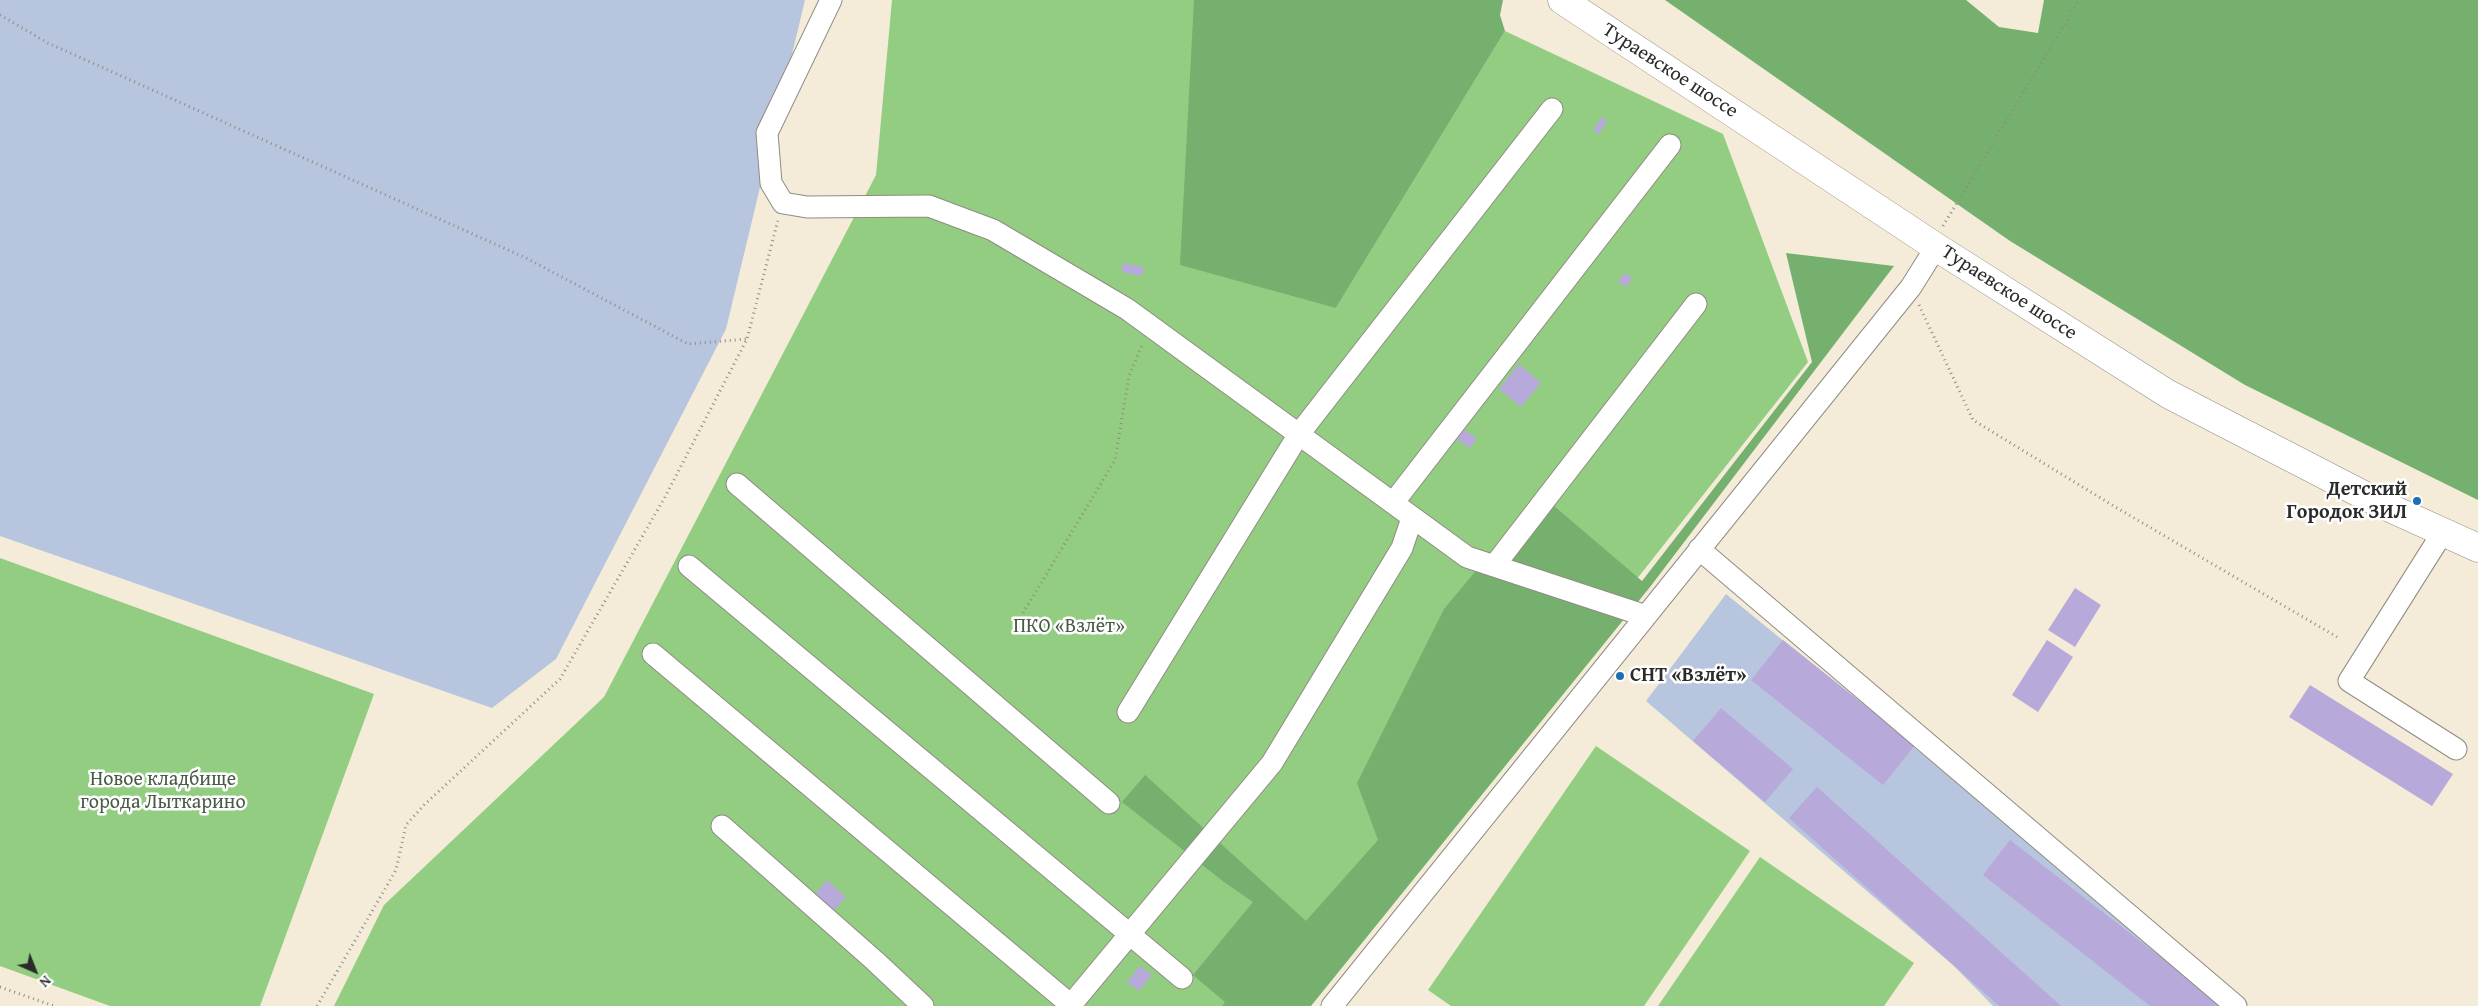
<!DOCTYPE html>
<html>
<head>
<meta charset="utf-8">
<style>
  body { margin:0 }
  #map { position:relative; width:2478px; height:1006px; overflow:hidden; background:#f4ecd8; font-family:"Gentium Book Plus",serif }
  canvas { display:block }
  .north { position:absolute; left:10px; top:946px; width:50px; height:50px; -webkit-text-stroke:4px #fff; paint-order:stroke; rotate:136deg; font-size:14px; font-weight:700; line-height:20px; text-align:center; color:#2b2b2b }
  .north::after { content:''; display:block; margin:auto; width:18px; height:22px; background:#2b2b2b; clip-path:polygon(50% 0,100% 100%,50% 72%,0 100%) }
</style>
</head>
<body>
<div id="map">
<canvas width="2478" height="1006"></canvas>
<div class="north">N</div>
</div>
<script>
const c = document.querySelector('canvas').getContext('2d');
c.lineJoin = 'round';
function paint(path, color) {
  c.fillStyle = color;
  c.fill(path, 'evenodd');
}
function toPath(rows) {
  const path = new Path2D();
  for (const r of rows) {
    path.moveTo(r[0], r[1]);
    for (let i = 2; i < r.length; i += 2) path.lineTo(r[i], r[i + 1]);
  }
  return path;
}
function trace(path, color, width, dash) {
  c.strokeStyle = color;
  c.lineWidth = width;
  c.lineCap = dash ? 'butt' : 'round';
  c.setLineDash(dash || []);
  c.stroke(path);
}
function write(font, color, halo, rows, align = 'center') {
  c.font = font + ' "Gentium Book Plus",serif';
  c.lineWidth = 5;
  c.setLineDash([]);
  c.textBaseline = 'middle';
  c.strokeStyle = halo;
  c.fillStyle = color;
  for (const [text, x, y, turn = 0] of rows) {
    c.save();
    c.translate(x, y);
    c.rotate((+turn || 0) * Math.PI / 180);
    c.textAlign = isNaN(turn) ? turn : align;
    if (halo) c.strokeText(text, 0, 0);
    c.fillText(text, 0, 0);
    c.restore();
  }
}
const industrial = toPath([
  [0,0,805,0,726,329,556,659,492,708,0,536],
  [1726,594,2230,1005,2229,1006,1993,1006,1954,966,1646,701]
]);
const green = toPath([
  [892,0,1198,0,1336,308,1505,31,1723,134,1808,362,1300,1006,334,1006,384,905,604,697,876,175],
  [0,558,374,694,260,1006,110,1006,0,966],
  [1596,746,1750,851,1644,1006,1451,1006,1428,990],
  [1760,857,1914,963,1884,1006,1658,1006]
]);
const forest = toPath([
  [1194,0,1503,0,1500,15,1505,31,1336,308,1180,265],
  [1665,0,1966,0,1999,27,2038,33,2044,0,2478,0,2478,500,2245,385,2010,241],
  [1786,253,1894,266,1650,587,1311,1006,1222,1006,1225,1002,1193,975,1253,902,1224,882,1122,802,1145,775,1306,921,1378,840,1357,783,1444,609,1540,494,1642,581,1812,362]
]);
const building = toPath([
  [1602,117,1607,121,1599,134,1593,130],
  [1123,263,1144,267,1142,276,1122,272],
  [1625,273,1632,278,1626,287,1618,281],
  [1519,364,1541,383,1521,407,1499,389],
  [1461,428,1477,438,1470,448,1455,438],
  [2075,588,2101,605,2075,647,2048,630],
  [1783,640,1915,745,1883,785,1751,680],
  [2047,640,2073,657,2038,712,2012,695],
  [2310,685,2453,774,2432,806,2289,717],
  [1721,708,1793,769,1765,802,1693,741],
  [1817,787,2061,1006,1999,1006,1789,818],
  [2010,840,2221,1004,2219,1006,2150,1006,1983,875],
  [827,880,846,897,834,910,815,894],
  [1140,966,1152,975,1139,991,1127,982]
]);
const path = toPath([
  [0,15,48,43,526,258,688,344,747,339],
  [1943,226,2079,0],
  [1919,305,1973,420,2117,508,2337,637],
  [1023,613,1115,460,1129,376,1143,343],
  [0,987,54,1006],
  [317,1006,396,870,406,825,424,805,560,679,665,497,747,339,778,220]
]);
const minor = toPath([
  [831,0,767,133,771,183,783,203,807,207,929,206,993,230,1127,309,1467,557,1646,616],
  [737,484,1109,803],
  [1393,503,1670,145],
  [2443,532,2349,681,2456,749],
  [1699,549,2236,1006],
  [689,566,1182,978],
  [1494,566,1696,304],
  [653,654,1071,1005],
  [1128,712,1299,434,1552,109],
  [722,826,875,961,923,1006],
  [1070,1006,1272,763,1402,548,1412,518],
  [1332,1006,1911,287,1936,247]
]);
const major = toPath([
  [1562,0,1936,247,2168,394,2379,503,2478,548]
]);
const markers = [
  [2417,501,5,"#1f6fb2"],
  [1620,676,5,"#1f6fb2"]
];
const streetNames = [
  ["Тураевское шоссе",1670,71,33],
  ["Тураевское шоссе",2009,293,33]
];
const poiNames = [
  ["Детский",2407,490],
  ["Городок ЗИЛ",2407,513],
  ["СНТ «Взлёт»",1630,676,"left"]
];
const parkNames = [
  ["ПКО «Взлёт»",1069,627],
  ["Новое кладбище",163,780],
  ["города Лыткарино",163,803]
];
paint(industrial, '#b7c5de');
paint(green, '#92cd81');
paint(forest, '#75b06f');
paint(building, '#b7a9d9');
trace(minor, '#908c82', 23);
trace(major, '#908c82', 29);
trace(path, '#908c82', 3, [1, 4]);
trace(minor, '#fff', 21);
trace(major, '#fff', 28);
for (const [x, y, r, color] of markers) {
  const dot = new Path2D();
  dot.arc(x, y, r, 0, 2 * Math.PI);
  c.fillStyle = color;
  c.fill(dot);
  trace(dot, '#fff', 2);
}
write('20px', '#2b2b2b', '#fff', streetNames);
write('bold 20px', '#2b2b2b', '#fff', poiNames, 'right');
write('20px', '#4a5c45', '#fff', parkNames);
</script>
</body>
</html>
